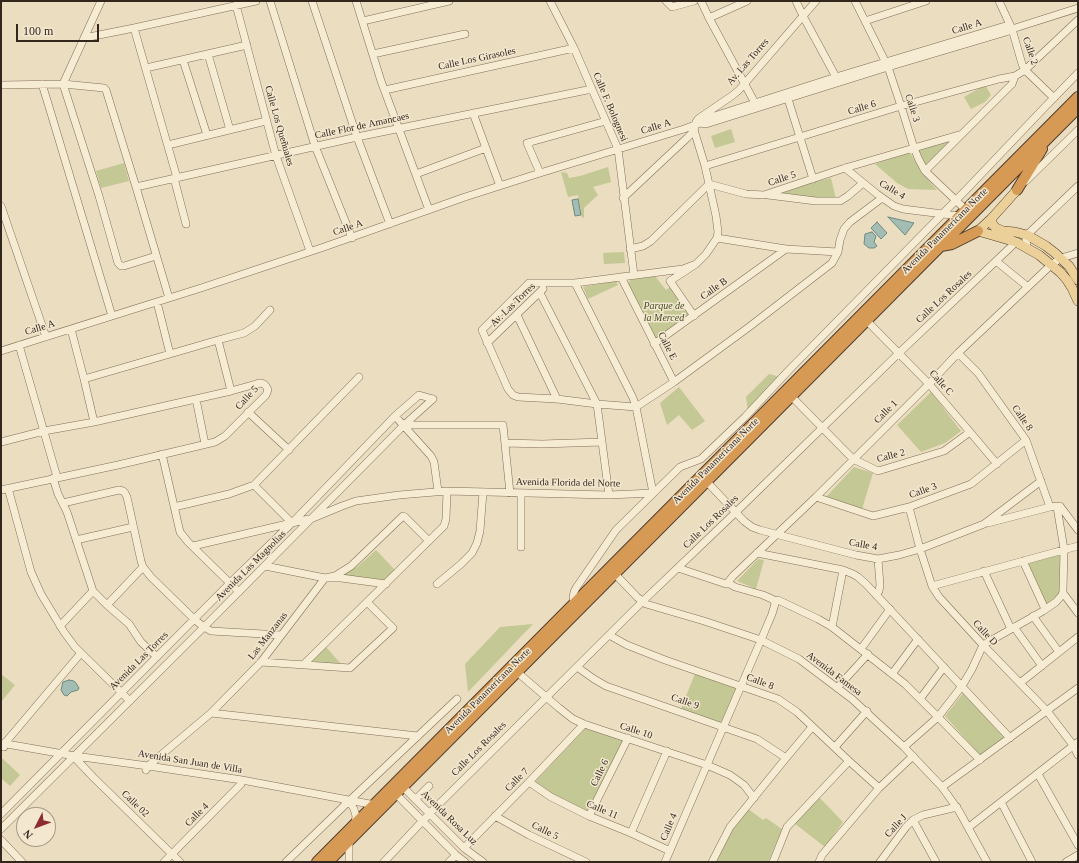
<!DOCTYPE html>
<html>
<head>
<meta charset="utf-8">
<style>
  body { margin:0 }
  #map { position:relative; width:1079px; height:863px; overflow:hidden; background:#ebddc0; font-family:"Times New Roman",serif }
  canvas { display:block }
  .frame { position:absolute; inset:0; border:2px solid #33271d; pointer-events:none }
  .north { position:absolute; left:16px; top:807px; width:40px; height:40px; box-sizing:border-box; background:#f3e7cf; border:1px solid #a69a88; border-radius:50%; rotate:228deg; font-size:11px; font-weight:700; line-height:16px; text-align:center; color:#33271d }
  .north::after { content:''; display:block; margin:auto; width:14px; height:18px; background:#8e2d31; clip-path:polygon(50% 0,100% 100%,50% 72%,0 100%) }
  .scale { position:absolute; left:16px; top:24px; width:83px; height:18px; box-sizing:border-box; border:2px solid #33271d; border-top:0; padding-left:5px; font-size:12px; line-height:14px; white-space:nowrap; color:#33271d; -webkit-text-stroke:3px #f3e7cf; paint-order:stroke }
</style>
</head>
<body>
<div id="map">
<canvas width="1079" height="863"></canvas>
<div class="frame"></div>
<div class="north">N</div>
<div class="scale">100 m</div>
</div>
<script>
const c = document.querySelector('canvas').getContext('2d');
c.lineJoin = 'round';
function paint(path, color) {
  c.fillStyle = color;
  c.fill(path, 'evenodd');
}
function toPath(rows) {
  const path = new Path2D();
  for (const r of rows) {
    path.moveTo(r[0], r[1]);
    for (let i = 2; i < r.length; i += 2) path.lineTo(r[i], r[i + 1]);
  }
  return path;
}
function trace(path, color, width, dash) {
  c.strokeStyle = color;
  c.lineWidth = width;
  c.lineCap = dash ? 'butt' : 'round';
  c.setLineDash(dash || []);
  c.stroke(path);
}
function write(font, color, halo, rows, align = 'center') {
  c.font = font + ' "Times New Roman",serif';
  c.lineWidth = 3;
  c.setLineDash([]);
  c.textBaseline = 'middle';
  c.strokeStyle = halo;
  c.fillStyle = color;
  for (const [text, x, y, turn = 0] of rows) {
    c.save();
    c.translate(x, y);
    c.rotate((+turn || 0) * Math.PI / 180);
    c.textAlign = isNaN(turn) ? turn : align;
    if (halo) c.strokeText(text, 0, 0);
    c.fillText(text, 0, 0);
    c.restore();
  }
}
const green = toPath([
  [985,85,991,95,985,102,971,109,964,97],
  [731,129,735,142,715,148,711,136],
  [949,139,950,142,927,166,925,165,918,149],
  [909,151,924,175,937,190,908,189,897,183,875,164],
  [124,163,129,181,101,188,96,171],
  [608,167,611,182,593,187,598,195,584,208,584,217,582,218,578,195,568,197,561,172,567,173,569,178,580,176],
  [831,178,836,199,777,195,776,191],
  [624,252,625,263,604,264,603,253],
  [655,276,666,290,670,287,690,316,657,341,628,284,630,280],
  [616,281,618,285,588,299,583,287],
  [769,374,781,377,748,412,746,397],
  [679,387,705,421,692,430,679,415,667,425,660,403],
  [931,392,961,431,945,443,921,452,897,425],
  [854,467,873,473,862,509,824,499],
  [376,550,395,570,383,582,341,575,357,567],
  [1060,553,1059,594,1045,606,1026,563],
  [758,559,764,560,756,589,737,581],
  [533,624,468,692,465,664,500,627],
  [326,647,341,664,310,662],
  [696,671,742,686,724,726,680,711],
  [1,674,15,685,1,702],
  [964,692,987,719,1004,738,980,755,945,716],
  [587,727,624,741,589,814,553,795,534,783],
  [2,758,20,775,10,786,1,778,1,759],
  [818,796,843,822,825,847,794,823],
  [747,808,763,820,766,818,782,829,768,862,716,862,733,825]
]);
const water = toPath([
  [578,199,581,215,575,216,572,200,578,199],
  [888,217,914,223,905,235,888,217],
  [877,222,887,233,881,239,871,228,877,222],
  [872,232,876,236,874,242,877,246,874,248,869,248,864,244,865,234,872,232],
  [69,680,74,681,76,683,79,688,78,690,71,692,67,696,64,695,61,690,63,682,69,680]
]);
const minor = toPath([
  [101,1,63,84,99,196,118,263,121,266,124,266,156,256],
  [270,1,315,146,352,238],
  [312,1,357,137,390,224],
  [356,1,381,81,429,210],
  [550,1,574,48,618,149,634,275],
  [666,1,672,7,694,1],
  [701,1,709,18,755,103],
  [796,1,803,16,836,77],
  [855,1,888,67,901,106,914,148,919,160,925,171,966,210],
  [999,1,1012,29,1022,64,1025,70,1054,98],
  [236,5,276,156,310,251],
  [709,18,747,1],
  [363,21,449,1],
  [865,21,926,1],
  [134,28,177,178],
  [84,38,134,28,256,1],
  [208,54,230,130],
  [373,54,465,34],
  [183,60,207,135],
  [146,68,247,45],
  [42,84,50,110,112,316],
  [1,85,63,84,104,88,106,90,136,187,169,298],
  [385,90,574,48],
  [788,99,813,179],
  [473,113,500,186],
  [700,123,706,124,888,67,1006,32,1012,29,1078,8],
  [694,130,705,166,716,216,718,232,717,238,706,254,696,264,670,281,694,316],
  [168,145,266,121],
  [705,166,901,106,999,79,1015,76,1025,70,1078,20],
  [845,168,877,194,894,206,903,209,959,216],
  [925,171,1012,84,1015,76],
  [540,173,527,143,606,121],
  [416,174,486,148],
  [174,178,186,224],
  [1026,181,1078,130],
  [136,187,357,137,592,89],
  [768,195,816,201,840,201,848,196,863,183],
  [623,198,687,138,694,131,696,122,698,119,733,95,739,90,816,1],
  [1,206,46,337],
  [717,238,786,249,838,252,840,240,844,229,850,222,882,198],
  [1027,248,1026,239,1027,235,1078,186],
  [630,249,643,246,651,241,709,184,746,194,764,195,845,168,962,134],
  [996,261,1028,287],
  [696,264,683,269,675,270,575,283,529,283,482,330,508,389,513,395,518,397,557,399,597,404,636,407,674,382,749,327,832,263,838,252],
  [621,277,674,382],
  [540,293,597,404,609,495],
  [157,302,170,354],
  [517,315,557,399],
  [866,320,929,384,970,432,997,464],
  [71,329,84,379,94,422],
  [218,340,231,391],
  [487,343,543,289],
  [654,344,786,249],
  [19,345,57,477],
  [1,351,201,288,324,247,465,197,540,173,684,129,700,123,705,119,836,77,1005,26,1012,29],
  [958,353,978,373,1026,440,1050,507],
  [84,379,218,340,244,333,255,326,270,310],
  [791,396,853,459,878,471,944,451,970,432],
  [196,399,205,444],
  [248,412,289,450],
  [395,416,431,456,434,462,438,491],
  [404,425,503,425,510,493],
  [1,442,44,431,94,422,231,391,256,384,260,383,264,384,266,386,268,390,266,395,225,436,215,442,118,465,1,490],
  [505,443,542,444,602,442],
  [162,454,180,532,188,542,239,592],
  [53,478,58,494,67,512,93,591,60,626],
  [707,482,744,521,752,527,760,530,856,555,878,559,899,555,920,549,984,524,1041,481],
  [254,485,292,523],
  [8,488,31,572,41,594,64,632,75,647,130,701],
  [521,493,521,547],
  [816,497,873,516,909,507,971,484,1026,440],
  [63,503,119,490,123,491,125,493,127,497,141,561,143,567,151,577,195,620,204,627,211,631,281,635],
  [174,507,229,494,254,485,359,377],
  [909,507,920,549,932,586,939,597,983,645,1047,711,1073,745,1078,755],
  [988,523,1050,507,1060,506,1078,530],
  [76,540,133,527],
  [193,546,313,518,342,506,356,501,399,495,447,491,609,495,653,493,636,407,633,398,575,283],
  [757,553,843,570,853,574,858,577,866,584,1010,738],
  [1023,561,1045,609],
  [265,566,325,578,341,578,386,584],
  [678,568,726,584,730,584,735,587,763,595,772,599,774,601,778,600,818,619,832,627,905,684,938,717,980,760],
  [984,571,1011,629],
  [615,574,637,597,646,604,704,621,761,640,799,659,852,699,904,747,942,787,959,811,987,862],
  [437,584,461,564,472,553,477,543,480,531,483,492],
  [730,584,729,581,733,576,816,497,929,384,958,353,1051,265,1061,258,1078,253],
  [932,586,1078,546],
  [93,591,107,605,129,624,141,642,157,657],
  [1063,593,1078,613],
  [876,595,879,591,880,585,878,559],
  [574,604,573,598,574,592,576,588,616,530,677,470,680,467,701,459,745,417,790,369,966,190,1044,108,1078,73],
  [107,605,143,567],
  [1033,616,1059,652],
  [832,627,843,570],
  [1014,627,1042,666],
  [609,635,627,645,665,660,778,699,797,712,849,761,879,788],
  [861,649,890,609],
  [261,662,350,668,393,628,367,602],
  [304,664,444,526,446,519,447,491],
  [577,667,594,679,606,686,757,739,786,758],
  [517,672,559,708,573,719,584,724,707,765,730,775,744,785,754,798],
  [892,674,918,639],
  [1020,683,1078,637],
  [837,688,868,654],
  [920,699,944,667],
  [211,713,418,736],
  [1,743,75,756,148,766,242,780,375,805],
  [4,747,5,743,81,653],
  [835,747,867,711],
  [904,747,938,717,962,686,972,669,983,645,1043,611,1056,602,1062,595,1063,591,1064,549,1057,507],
  [77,760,93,777,180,862],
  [146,770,148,766,211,713,261,662,325,578,335,576,351,566,403,516,405,517,429,541],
  [1038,774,1078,845],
  [529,782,551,797,589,816,631,833,670,851],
  [403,787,464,848,483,862],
  [942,787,1078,688],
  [396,794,456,855,465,862],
  [416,799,429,786],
  [1001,802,1032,862],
  [345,803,351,804,354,809,356,816,355,824],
  [1,814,231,582,292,523,395,416,419,395,433,399],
  [495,816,529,835,586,862],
  [589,816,628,738],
  [913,820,936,862],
  [969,827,1001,802,1078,742],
  [1,829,204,627,404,425,433,399],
  [631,833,667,751],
  [1,840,22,862],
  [464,848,529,782,584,724],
  [164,862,241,784,242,780],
  [286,862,347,803,457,699],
  [349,862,349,841],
  [384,862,430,813,642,602,735,513,899,353,1016,242],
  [449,862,456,855],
  [665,862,761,640,772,614,775,604,774,601],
  [712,862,730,827,786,758,812,727],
  [773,862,787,827,849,761],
  [819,862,822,855,879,788,913,756],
  [880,862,906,827,913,820,923,815,957,807],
  [1066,862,1078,855]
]);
const major = toPath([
  [1017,190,991,219,978,231,1016,242,1039,255,1060,272,1067,280,1072,288,1078,301],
  [991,219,993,225,996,228,1003,231,1015,232,1027,235,1046,246,1055,253,1069,266,1078,280]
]);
const highway = toPath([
  [1017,190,1042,149],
  [941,246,952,244,978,231],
  [317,862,1078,97],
  [328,862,1078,108]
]);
const streetNames = [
  ["Calle A",967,27,-17],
  ["Calle 2",1030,51,71],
  ["Calle Los Girasoles",477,59,-12],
  ["Av. Las Torres",748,62,-49],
  ["Calle F. Bolognesi",610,107,67],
  ["Calle 6",862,108,-17],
  ["Calle 3",912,108,72],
  ["Calle Los Queñuales",279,126,74],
  ["Calle Flor de Amancaes",362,126,-12],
  ["Calle A",656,127,-17],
  ["Calle 5",782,179,-18],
  ["Calle 4",892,190,31],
  ["Calle A",348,228,-19],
  ["Avenida Panamericana Norte",945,231,-45],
  ["Calle B",714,289,-36],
  ["Calle Los Rosales",944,297,-43],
  ["Av. Las Torres",513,305,-44],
  ["Calle A",40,328,-17],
  ["Calle E",667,346,63],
  ["Calle C",941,383,48],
  ["Calle 5",247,398,-47],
  ["Calle 1",886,412,-45],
  ["Calle 8",1022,418,55],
  ["Calle 2",891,456,-15],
  ["Avenida Panamericana Norte",716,461,-45],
  ["Avenida Florida del Norte",568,483,1],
  ["Calle 3",923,491,-20],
  ["Calle Los Rosales",711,522,-44],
  ["Calle 4",863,545,10],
  ["Avenida Las Magnolias",251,566,-45],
  ["Calle D",985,633,47],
  ["Las Manzanas",268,636,-52],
  ["Avenida Las Torres",139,661,-45],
  ["Avenida Famesa",834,674,37],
  ["Calle 8",760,682,20],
  ["Avenida Panamericana Norte",488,691,-45],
  ["Calle 9",685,702,19],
  ["Calle 10",636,731,18],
  ["Calle Los Rosales",479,749,-45],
  ["Avenida San Juan de Villa",190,762,9],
  ["Calle 6",600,773,-64],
  ["Calle 7",517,780,-45],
  ["Calle 02",135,804,44],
  ["Calle 11",602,810,23],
  ["Calle 4",197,815,-45],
  ["Avenida Rosa Luz",449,818,44],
  ["Calle J",896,826,-48],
  ["Calle 4",669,827,-67],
  ["Calle 5",545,831,26]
];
const parkNames = [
  ["Parque de",664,306],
  ["la Merced",664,318]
];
paint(green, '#c3c895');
paint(water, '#a3bdb5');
trace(water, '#6b8a81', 1);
trace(minor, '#826e59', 8);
trace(major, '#503d2e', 10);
trace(highway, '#503d2e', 12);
trace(minor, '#f6ebd3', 7);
trace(major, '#ecd099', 9);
trace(highway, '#d69a55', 10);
write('10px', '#33271d', '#f3e7cf', streetNames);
write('italic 10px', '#454e25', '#f3e7cf', parkNames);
</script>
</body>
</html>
